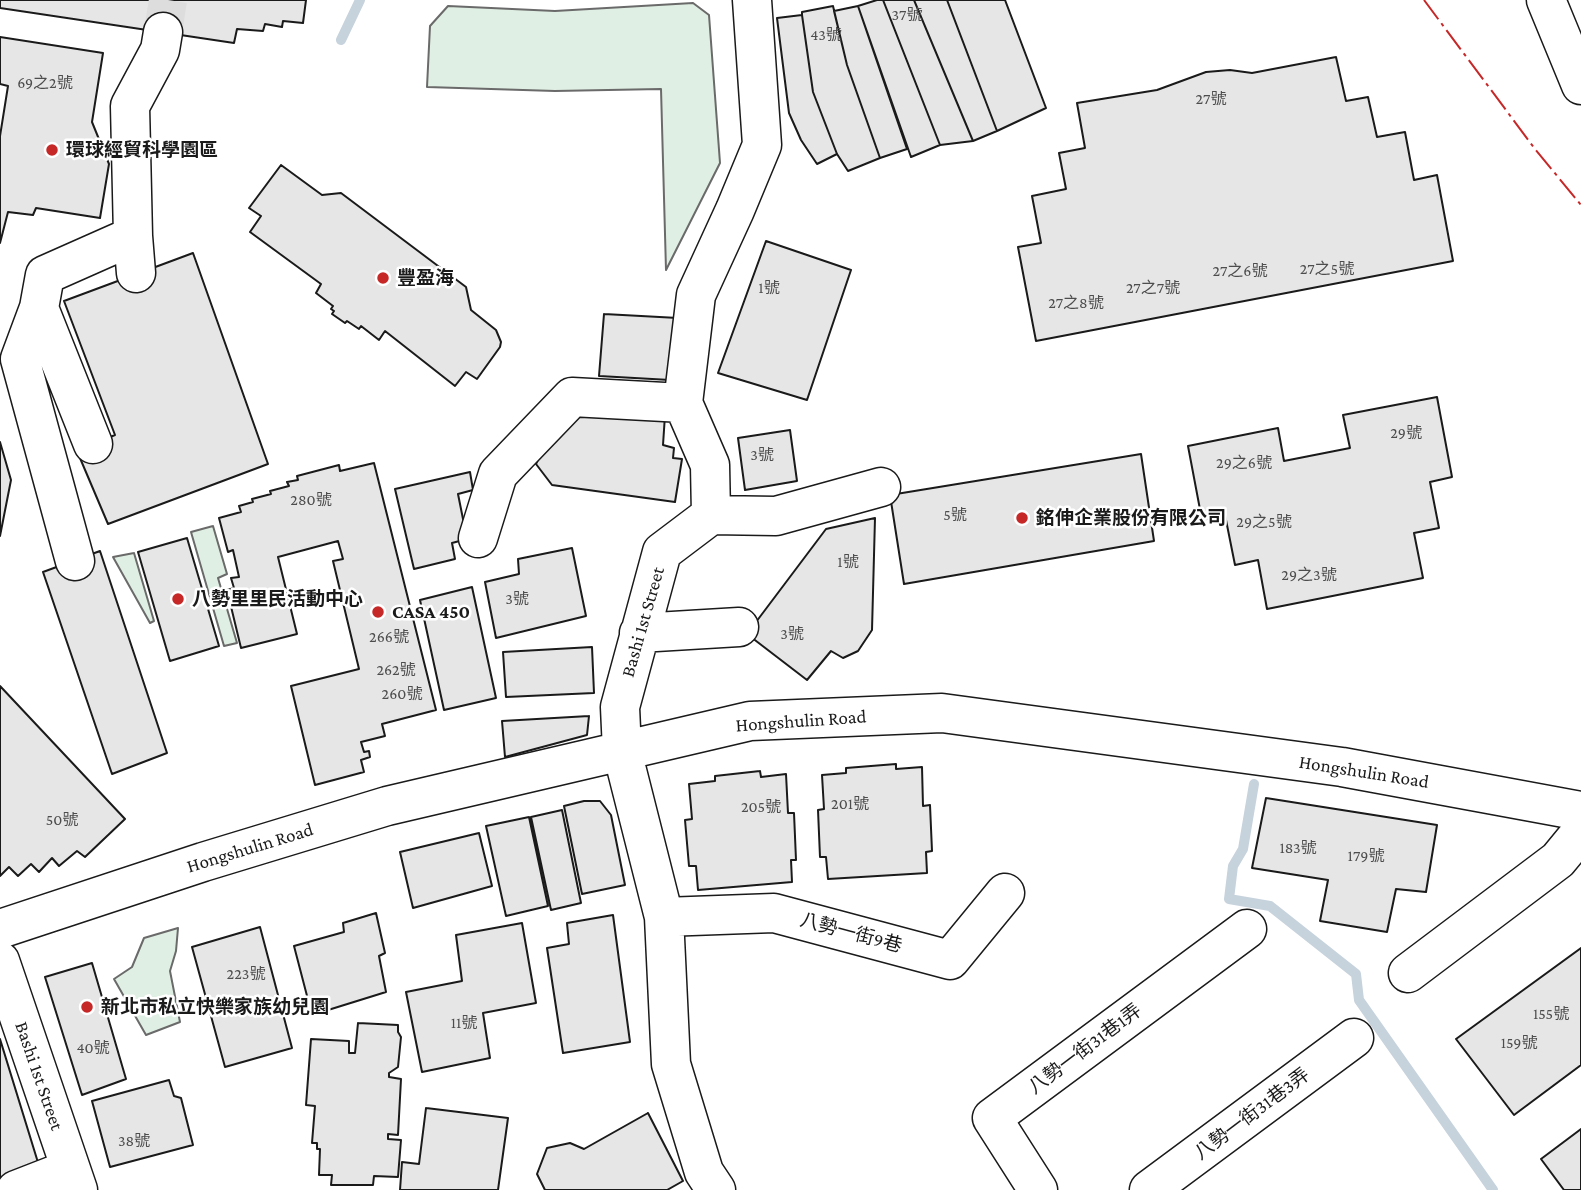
<!DOCTYPE html>
<html>
<head>
<meta charset="utf-8">
<style>
  body { margin:0 }
  canvas { display:block; background:#fff }
</style>
</head>
<body>
<canvas width="1581" height="1190"></canvas>
<script>
const c = document.querySelector('canvas').getContext('2d');
c.lineJoin = 'round';
function paint(path, color) {
  c.fillStyle = color;
  c.fill(path, 'evenodd');
}
function toPath(rows) {
  const path = new Path2D();
  for (const r of rows) {
    path.moveTo(r[0], r[1]);
    for (let i = 2; i < r.length; i += 2) path.lineTo(r[i], r[i + 1]);
  }
  return path;
}
function trace(path, color, width, dash) {
  c.strokeStyle = color;
  c.lineWidth = width;
  c.lineCap = dash ? 'butt' : 'round';
  c.setLineDash(dash || []);
  c.stroke(path);
}
function write(font, color, halo, rows, align = 'center') {
  c.font = font + ' "Crimson Pro","Noto Sans TC",serif';
  c.lineWidth = 5;
  c.setLineDash([]);
  c.textBaseline = 'middle';
  c.strokeStyle = halo;
  c.fillStyle = color;
  for (const [text, x, y, turn = 0] of rows) {
    c.save();
    c.translate(x, y);
    c.rotate((+turn || 0) * Math.PI / 180);
    c.textAlign = isNaN(turn) ? turn : align;
    if (halo) c.strokeText(text, 0, 0);
    c.fillText(text, 0, 0);
    c.restore();
  }
}
const green = toPath([
  [693,3,709,15,720,163,666,270,661,89,555,91,427,87,430,26,448,6,555,11,693,3],
  [213,526,227,574,218,578,237,643,224,646,191,532,213,526],
  [134,553,154,621,150,623,113,557,134,553],
  [178,928,176,951,170,971,180,1022,146,1035,114,979,132,967,144,938,178,928]
]);
const stream = toPath([
  [341,40,360,0],
  [1254,784,1243,849,1233,866,1229,899,1270,906,1356,974,1359,1000,1493,1190]
]);
const building = toPath([
  [0,0,306,0,303,23,283,21,282,27,265,24,263,31,237,29,234,43,0,8,0,0],
  [877,0,883,0,940,145,911,157,858,6,877,0],
  [883,0,914,0,973,141,940,145,883,0],
  [914,0,947,0,997,131,973,141,914,0],
  [947,0,1005,0,1046,108,997,131,947,0],
  [833,6,847,65,880,158,848,171,837,154,813,92,802,15,802,12,833,6],
  [858,6,907,149,880,158,847,65,834,11,858,6],
  [802,15,813,92,837,154,817,164,801,140,789,113,777,18,802,15],
  [0,37,103,53,92,122,109,164,100,218,36,208,33,215,8,212,0,243,0,136,8,86,0,84,0,37],
  [1336,57,1346,101,1368,97,1377,137,1405,132,1414,180,1437,175,1453,261,1036,341,1018,247,1041,243,1032,196,1066,189,1059,153,1085,148,1077,103,1157,90,1206,72,1230,70,1252,73,1336,57],
  [281,165,322,195,341,193,466,287,471,310,496,330,501,342,500,347,477,379,466,372,455,386,385,331,379,340,361,326,359,329,347,321,345,323,332,314,334,311,331,309,333,306,316,293,321,284,250,232,261,216,249,208,281,165],
  [766,241,851,270,807,400,718,373,766,241],
  [193,253,268,464,108,524,77,451,115,435,64,301,193,253],
  [604,314,678,318,670,380,599,376,604,314],
  [1437,397,1452,477,1430,482,1439,528,1414,533,1423,578,1267,609,1258,560,1235,565,1225,515,1202,520,1188,446,1278,428,1284,461,1350,448,1343,415,1437,397],
  [587,407,665,415,663,445,674,448,673,458,682,459,675,502,552,485,536,464,552,427,587,407],
  [790,430,797,481,745,490,738,438,790,430],
  [0,442,11,480,0,536,0,442],
  [1141,454,1154,541,904,584,890,495,1141,454],
  [374,463,436,710,382,724,385,736,361,742,364,752,369,751,370,757,361,760,364,772,315,785,291,686,359,669,333,561,343,559,338,541,278,557,297,634,241,648,227,590,234,588,231,578,239,577,233,550,228,552,219,518,241,512,239,506,253,502,252,499,271,494,270,491,289,486,287,482,298,480,297,476,339,465,340,471,374,463],
  [470,472,473,490,458,494,467,539,452,543,455,559,414,569,395,489,470,472],
  [875,518,872,630,858,651,843,658,831,651,807,680,747,634,826,529,875,518],
  [187,538,219,646,170,661,138,552,187,538],
  [572,548,586,616,496,638,485,582,519,574,518,559,572,548],
  [100,551,167,753,112,774,43,572,100,551],
  [472,587,496,698,444,710,420,600,472,587],
  [592,647,594,693,506,697,503,652,592,647],
  [0,686,125,819,85,857,77,851,59,866,52,858,39,872,31,864,18,876,9,867,0,876,0,686],
  [589,716,587,735,505,757,502,721,589,716],
  [896,764,896,769,922,767,923,806,930,805,932,851,926,852,927,873,828,879,826,857,820,857,818,810,824,809,822,775,846,773,846,768,896,764],
  [760,771,761,777,786,774,788,813,794,813,796,860,791,860,792,882,698,890,696,866,689,866,685,820,692,819,689,784,715,781,715,776,760,771],
  [1266,798,1437,825,1426,892,1396,889,1387,932,1320,921,1328,880,1252,868,1266,798],
  [584,801,600,801,611,815,625,885,582,894,564,806,584,801],
  [562,810,581,903,551,910,531,817,562,810],
  [529,817,548,906,506,916,486,826,529,817],
  [479,833,492,886,413,908,400,852,479,833],
  [376,913,385,953,379,956,386,992,312,1015,294,946,344,932,343,923,376,913],
  [613,915,630,1042,563,1053,547,948,569,944,567,923,613,915],
  [522,923,536,1003,483,1013,490,1058,422,1072,406,992,462,981,456,935,522,923],
  [260,927,292,1048,225,1067,192,947,260,927],
  [1581,948,1581,1065,1514,1115,1456,1039,1581,948],
  [92,963,126,1079,82,1095,45,977,92,963],
  [358,1023,398,1025,398,1032,401,1037,398,1067,389,1073,389,1077,401,1079,398,1135,388,1134,388,1139,401,1140,398,1177,374,1176,373,1185,331,1185,332,1175,319,1175,320,1149,317,1149,317,1143,312,1143,315,1106,306,1105,311,1039,349,1041,349,1053,355,1053,358,1023],
  [0,1039,40,1169,0,1184,0,1039],
  [169,1080,174,1096,181,1098,193,1145,110,1167,92,1101,169,1080],
  [426,1108,508,1118,498,1190,400,1190,402,1162,419,1164,426,1108],
  [648,1113,683,1181,667,1190,545,1190,537,1174,547,1148,570,1143,584,1149,648,1113],
  [1581,1129,1581,1190,1564,1190,1541,1159,1581,1129]
]);
const minorTunnel = toPath([
  [163,32,168,0]
]);
const minor = toPath([
  [1546,0,1581,85],
  [136,273,133,236,130,106,160,50,163,32],
  [39,308,20,359,75,561],
  [93,444,39,308,45,275,133,236],
  [711,515,776,516,881,487],
  [478,538,498,474,572,397,683,403],
  [639,633,739,627],
  [664,917,774,913,950,960,1005,893],
  [0,929,203,862,387,806,750,721,942,713,1342,767,1581,811],
  [0,961,78,1190],
  [1408,973,1558,860,1581,832],
  [16,1190,70,1169],
  [716,1190,704,1172,671,1064,664,917,622,751,620,707,662,552,711,515,710,465,683,403,696,295,735,210,762,145,752,0],
  [1038,1190,992,1118,1247,929],
  [1149,1190,1354,1038]
]);
const power = toPath([
  [1424,0,1535,149,1581,205]
]);
const markers = [
  [52,150,7,"#c62828"],
  [383,278,7,"#c62828"],
  [1022,518,7,"#c62828"],
  [178,599,7,"#c62828"],
  [378,612,7,"#c62828"],
  [87,1007,7,"#c62828"]
];
const numberNames = [
  ["37號",907,15],
  ["43號",826,35],
  ["69之2號",45,83],
  ["27號",1211,99],
  ["27之5號",1327,269],
  ["27之6號",1240,271],
  ["1號",769,288],
  ["27之7號",1153,288],
  ["27之8號",1076,303],
  ["29號",1406,433],
  ["3號",762,455],
  ["29之6號",1244,463],
  ["280號",311,500],
  ["5號",955,515],
  ["29之5號",1264,522],
  ["1號",848,562],
  ["29之3號",1309,575],
  ["3號",517,599],
  ["3號",792,634],
  ["266號",389,637],
  ["262號",396,670],
  ["260號",402,694],
  ["201號",850,804],
  ["205號",761,807],
  ["50號",62,820],
  ["183號",1298,848],
  ["179號",1366,856],
  ["223號",246,974],
  ["155號",1551,1014],
  ["11號",464,1023],
  ["159號",1519,1043],
  ["40號",93,1048],
  ["38號",134,1141]
];
const poiNames = [
  ["環球經貿科學園區",66,150],
  ["豐盈海",397,278],
  ["銘伸企業股份有限公司",1036,518],
  ["八勢里里民活動中心",192,599],
  ["CASA 450",392,612],
  ["新北市私立快樂家族幼兒園",101,1007]
];
const streetNames = [
  ["Bashi 1st Street",643,622,-74],
  ["Hongshulin Road",801,721,-4],
  ["Hongshulin Road",1364,772,9],
  ["Hongshulin Road",250,848,-17],
  ["八勢一街9巷",851,933,15],
  ["八勢一街31巷1弄",1085,1049,-37],
  ["Bashi 1st Street",39,1076,71],
  ["八勢一街31巷3弄",1252,1114,-37]
];
paint(green, '#e0efe3');
trace(green, '#6a6a6a', 2);
trace(stream, '#c6d2dc', 10);
paint(building, '#e6e6e6');
trace(building, '#1a1a1a', 2);
trace(minorTunnel, '#ddd', 38, [38, 19]);
trace(minor, '#1a1a1a', 41);
trace(minor, '#fff', 38);
trace(power, '#c62828', 2, [24, 5, 3.5, 5]);
for (const [x, y, r, color] of markers) {
  const dot = new Path2D();
  dot.arc(x, y, r, 0, 2 * Math.PI);
  c.fillStyle = color;
  c.fill(dot);
  trace(dot, '#fff', 2.5);
}
write('16px', '#4d4d4d', null, numberNames);
write('bold 19px', '#1a1a1a', '#fff', poiNames, 'left');
write('19px', '#1a1a1a', '#fff', streetNames);
</script>
</body>
</html>
